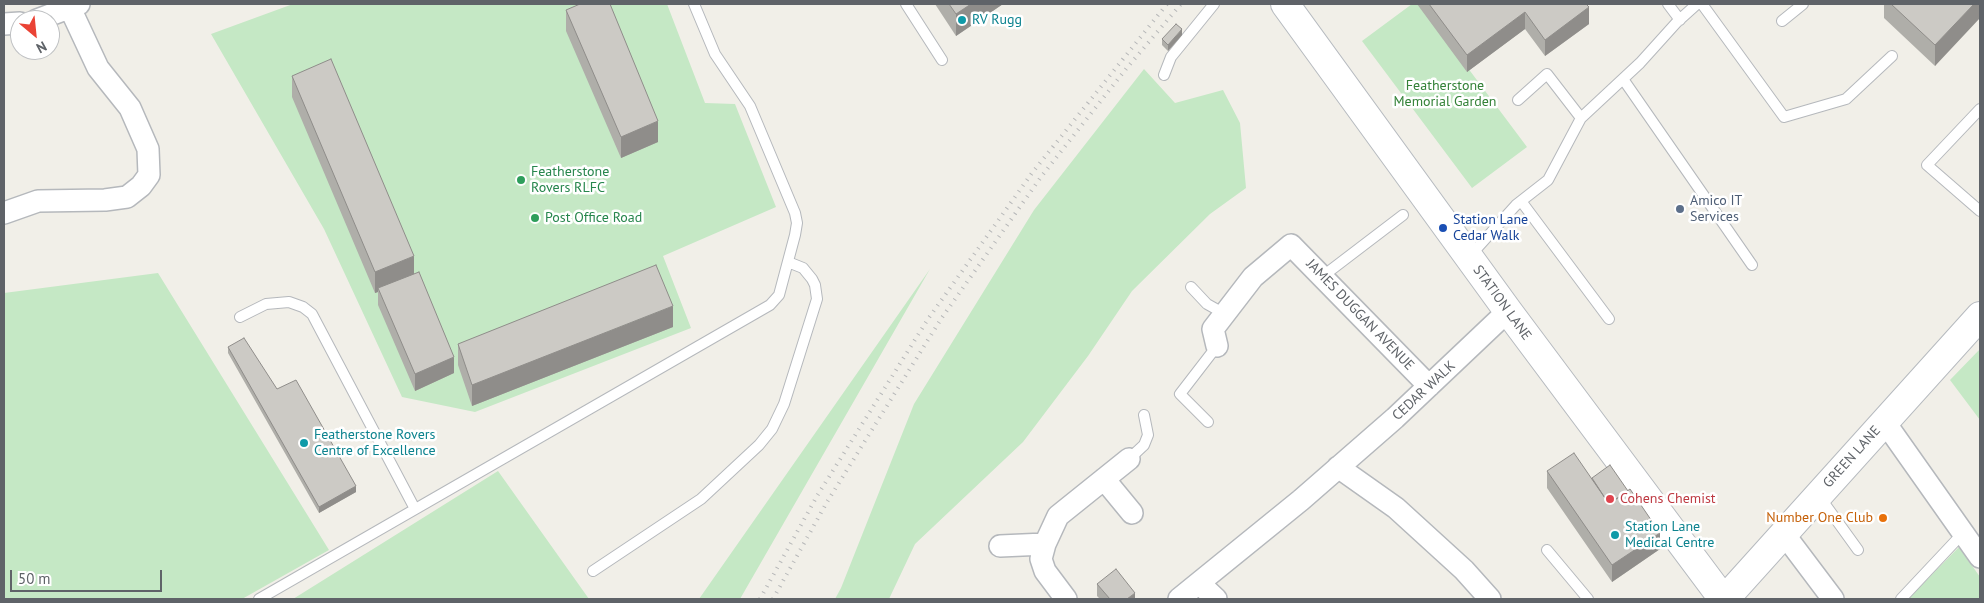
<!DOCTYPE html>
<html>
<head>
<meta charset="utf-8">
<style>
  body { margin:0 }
  #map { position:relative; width:1984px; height:603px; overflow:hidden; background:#f1efe8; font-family:"PT Sans",sans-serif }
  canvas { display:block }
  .frame { position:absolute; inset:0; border:5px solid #5f6368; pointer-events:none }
  .north { position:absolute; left:10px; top:10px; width:50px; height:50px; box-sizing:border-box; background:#fff; border:1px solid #bfc1c3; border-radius:50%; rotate:152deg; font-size:14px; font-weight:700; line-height:20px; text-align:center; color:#5f6368 }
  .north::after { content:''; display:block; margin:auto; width:18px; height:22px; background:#ea4335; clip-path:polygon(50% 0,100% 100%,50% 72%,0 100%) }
  .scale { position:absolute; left:10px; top:570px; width:152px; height:22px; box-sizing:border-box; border:2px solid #5f6368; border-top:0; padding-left:6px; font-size:15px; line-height:18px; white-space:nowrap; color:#5f6368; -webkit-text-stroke:4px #fff; paint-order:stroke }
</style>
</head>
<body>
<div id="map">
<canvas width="1984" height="603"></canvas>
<div class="frame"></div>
<div class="north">N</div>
<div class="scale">50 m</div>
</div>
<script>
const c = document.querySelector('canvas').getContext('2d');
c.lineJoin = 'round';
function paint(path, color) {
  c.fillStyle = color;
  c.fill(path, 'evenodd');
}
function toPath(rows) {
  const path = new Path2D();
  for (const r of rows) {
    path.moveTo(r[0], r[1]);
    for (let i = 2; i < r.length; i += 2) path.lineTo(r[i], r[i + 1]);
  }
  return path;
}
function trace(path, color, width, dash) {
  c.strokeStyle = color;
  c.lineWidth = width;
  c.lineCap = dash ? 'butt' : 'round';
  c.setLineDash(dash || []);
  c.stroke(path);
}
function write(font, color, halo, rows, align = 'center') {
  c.font = font + ' "PT Sans",sans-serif';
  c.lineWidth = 5;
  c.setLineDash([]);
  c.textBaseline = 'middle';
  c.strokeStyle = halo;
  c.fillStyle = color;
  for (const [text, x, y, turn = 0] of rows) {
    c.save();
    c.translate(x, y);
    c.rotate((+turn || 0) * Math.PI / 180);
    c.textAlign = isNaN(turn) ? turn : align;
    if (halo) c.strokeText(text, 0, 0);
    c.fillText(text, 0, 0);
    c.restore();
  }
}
const green = toPath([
  [293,4,667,4,705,103,735,104,776,207,663,256,691,328,475,412,402,397,324,229,211,34],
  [1412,4,1420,4,1527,147,1472,188,1362,41],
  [1144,69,1175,103,1223,90,1240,123,1246,188,1210,214,1132,291,1088,356,1023,442,915,544,889,599,835,599,841,588,914,404,1034,210],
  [930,269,740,599,699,599],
  [158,273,329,550,242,599,4,599,4,293],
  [1980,349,1980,420,1950,380],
  [498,471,589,599,293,599],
  [1959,547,1980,577,1980,599,1908,599]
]);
const lane = toPath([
  [906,4,942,60],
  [1668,4,1680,20],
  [1702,4,1784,117,1846,99,1892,56],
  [1782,21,1803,4],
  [1164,75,1171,57,1214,4],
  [1623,79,1752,265],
  [1518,100,1547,74,1581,118],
  [1980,109,1927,165,1980,211],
  [1521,201,1609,319],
  [1469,257,1516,205,1548,180,1581,118,1640,63,1677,22,1697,4],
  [1323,276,1403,215],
  [1191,287,1207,304,1225,314],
  [240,317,266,304,289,302,303,307,312,314,415,509],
  [1208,422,1180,394,1217,346],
  [1129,459,1144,445,1148,435,1144,415],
  [1819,496,1858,550],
  [1547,550,1588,599],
  [593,571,701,499,759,445,772,429,784,404,817,299,815,285,812,279,803,268,788,262],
  [259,599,770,305,779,295,795,235,797,223,795,213,750,106,715,54,694,4],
  [1901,599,1963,533]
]);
const street = toPath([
  [37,20,79,4],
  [4,24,20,23],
  [4,213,38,201,105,200,127,197,141,186,149,175,148,149,130,108,98,68,70,8],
  [1217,346,1213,329,1253,277,1291,245,1429,386],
  [1884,421,1980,557],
  [1338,467,1396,508,1464,570,1490,599],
  [1104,479,1132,513],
  [1784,534,1833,599],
  [1000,546,1045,544],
  [1199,583,1216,599],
  [1066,599,1045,571,1041,559,1045,544,1058,516,1129,459],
  [1179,599,1301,500,1395,418,1508,311]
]);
const secondary = toPath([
  [1285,4,1508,311,1723,599],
  [1725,599,1980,316]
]);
const rail = toPath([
  [760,599,817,496,928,319,1032,173,1167,4],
  [773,599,827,502,941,319,1041,177,1126,69,1181,4]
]);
const wall = toPath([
  [935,4,1003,4,956,36],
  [1417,4,1586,4,1589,24,1545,56,1525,29,1467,72],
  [1884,4,1980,4,1935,66,1884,18],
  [566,10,658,142,621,158,566,31],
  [1182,35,1168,51,1162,45,1162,39],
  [292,76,414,273,454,373,415,391,378,305,378,292,375,293,292,97],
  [673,327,472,406,458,365,458,344],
  [228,347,277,389,356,492,319,513,228,353],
  [1547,471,1592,478,1660,549,1612,582,1547,488],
  [1097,584,1135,599,1100,599,1097,596]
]);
const shadedWall = toPath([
  [971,4,1003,4,956,36,956,14],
  [1974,4,1980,4,1980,18,1935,66,1935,45],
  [1589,7,1589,24,1545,56,1545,40],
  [1525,12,1525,29,1467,72,1467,55],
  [1182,29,1182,35,1168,51,1168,45],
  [658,121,658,142,621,158,621,137],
  [414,256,414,277,378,288,378,292,375,293,375,272],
  [673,306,673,327,472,406,472,385],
  [454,357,454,373,415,391,415,374],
  [356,486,356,492,319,513,319,507],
  [1660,533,1660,549,1612,582,1612,565],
  [1135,593,1135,599,1127,599]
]);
const building = toPath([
  [580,4,610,4,658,121,621,137,566,10,580,4],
  [949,4,971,4,956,14,949,4],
  [1429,4,1586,4,1589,7,1545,40,1525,12,1467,55,1429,4],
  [1891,4,1974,4,1935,45,1891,4],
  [1176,24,1182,29,1168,45,1162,39,1176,24],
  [331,59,414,256,375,272,292,76,331,59],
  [656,265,673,306,472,385,458,344,656,265],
  [419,272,454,357,415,374,378,288,419,272],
  [244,338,277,389,296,380,356,486,319,507,228,347,244,338],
  [1574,453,1609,504,1630,489,1660,533,1612,565,1547,471,1574,453],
  [1610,465,1628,491,1609,504,1592,478,1610,465],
  [1116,569,1135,593,1127,599,1110,599,1097,584,1116,569]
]);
const markers = [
  [962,20,5,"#0f9aa8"],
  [521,180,5,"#2e9e5b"],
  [1680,209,5,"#5c6f8a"],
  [535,218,5,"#2e9e5b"],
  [1443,228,5,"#1a4fb4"],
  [304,443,5,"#0f9aa8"],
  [1610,499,5,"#e0444e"],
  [1883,518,5,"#e8710a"],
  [1615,535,5,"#0f9aa8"]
];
const cultureNames = [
  ["RV Rugg",972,20],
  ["Featherstone Rovers",314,435],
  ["Centre of Excellence",314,451],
  ["Station Lane",1625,527],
  ["Medical Centre",1625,543]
];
const parkNames = [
  ["Featherstone",1445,86],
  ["Memorial Garden",1445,102]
];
const leisureNames = [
  ["Featherstone",531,172],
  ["Rovers RLFC",531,188],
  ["Post Office Road",545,218]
];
const serviceNames = [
  ["Amico IT",1690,201],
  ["Services",1690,217]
];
const transitNames = [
  ["Station Lane",1453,220],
  ["Cedar Walk",1453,236]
];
const streetNames = [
  ["STATION LANE",1502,303,54],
  ["JAMES DUGGAN AVENUE",1360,315,46],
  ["CEDAR WALK",1424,391,-43],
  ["GREEN LANE",1852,457,-48]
];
const healthNames = [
  ["Cohens Chemist",1620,499]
];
const foodNames = [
  ["Number One Club",1873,518]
];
paint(green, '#c5e8c5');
trace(lane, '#b5b8bc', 12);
trace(street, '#b5b8bc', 24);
trace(secondary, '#b6babf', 30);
trace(lane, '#fff', 10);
trace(street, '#fff', 21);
trace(secondary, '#fff', 28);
trace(rail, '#b6b7b8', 4, [1, 6]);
paint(wall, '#afaea9');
paint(shadedWall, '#8f8d8a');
paint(building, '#cccac5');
trace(building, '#8f8d8a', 1);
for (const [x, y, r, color] of markers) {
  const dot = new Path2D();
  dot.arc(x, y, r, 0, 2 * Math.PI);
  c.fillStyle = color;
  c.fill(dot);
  trace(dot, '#fff', 2);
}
write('14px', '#0d838f', '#fff', cultureNames, 'left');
write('14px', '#348238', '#fff', parkNames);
write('14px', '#27864d', '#fff', leisureNames, 'left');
write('14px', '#4e5e75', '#fff', serviceNames, 'left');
write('14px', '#164399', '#fff', transitNames, 'left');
write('14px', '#5f6368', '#fff', streetNames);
write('14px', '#be3a42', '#fff', healthNames, 'left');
write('14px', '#c56008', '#fff', foodNames, 'right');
</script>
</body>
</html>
